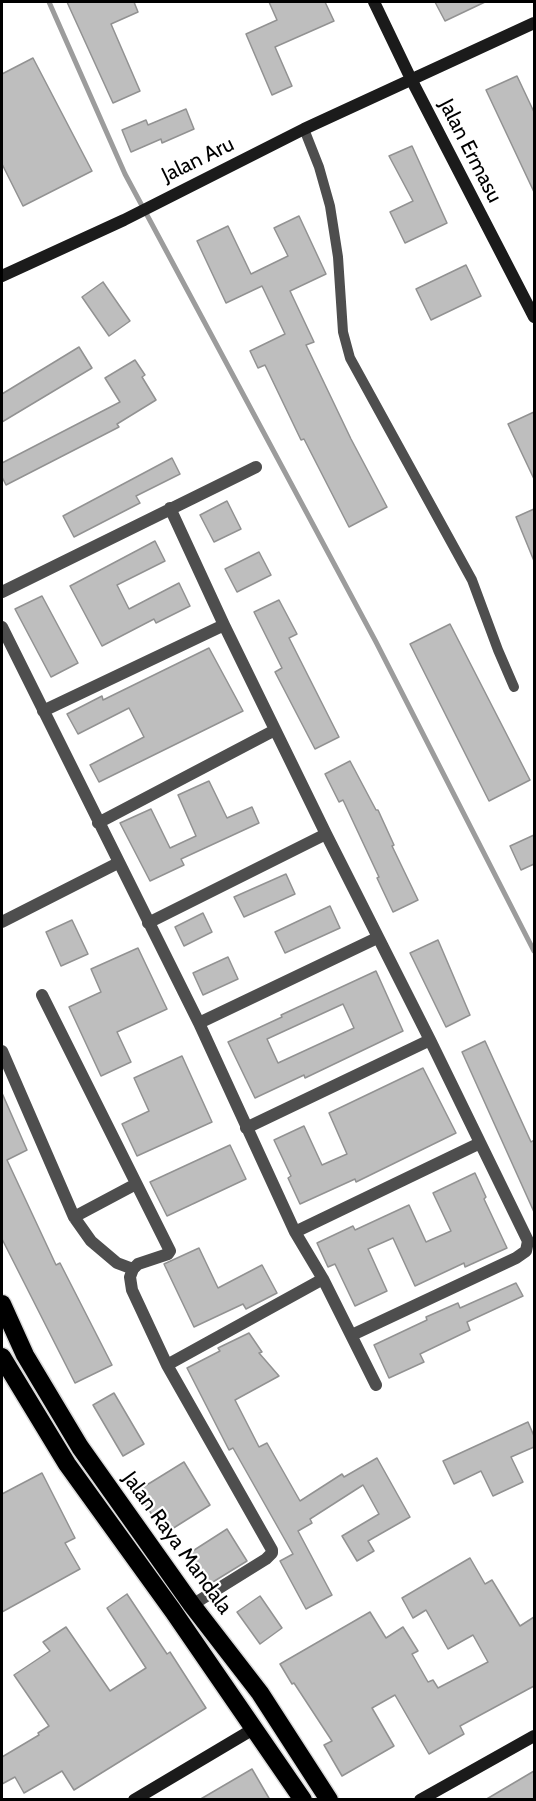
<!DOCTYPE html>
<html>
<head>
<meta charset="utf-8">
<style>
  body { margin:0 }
  #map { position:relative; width:536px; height:1801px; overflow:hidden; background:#fff; font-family:Cabin,sans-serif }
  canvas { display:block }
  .frame { position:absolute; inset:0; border:3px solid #000; pointer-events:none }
</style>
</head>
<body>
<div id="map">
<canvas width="536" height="1801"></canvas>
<div class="frame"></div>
</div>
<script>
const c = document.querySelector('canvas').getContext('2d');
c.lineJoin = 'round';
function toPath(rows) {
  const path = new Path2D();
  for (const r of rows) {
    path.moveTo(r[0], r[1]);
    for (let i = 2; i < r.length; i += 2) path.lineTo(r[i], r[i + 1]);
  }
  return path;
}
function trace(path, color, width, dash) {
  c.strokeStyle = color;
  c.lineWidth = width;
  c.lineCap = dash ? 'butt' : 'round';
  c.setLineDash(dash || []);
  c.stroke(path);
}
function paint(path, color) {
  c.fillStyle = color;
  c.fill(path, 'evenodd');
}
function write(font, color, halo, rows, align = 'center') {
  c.font = font + ' Cabin,sans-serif';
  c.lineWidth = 4.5;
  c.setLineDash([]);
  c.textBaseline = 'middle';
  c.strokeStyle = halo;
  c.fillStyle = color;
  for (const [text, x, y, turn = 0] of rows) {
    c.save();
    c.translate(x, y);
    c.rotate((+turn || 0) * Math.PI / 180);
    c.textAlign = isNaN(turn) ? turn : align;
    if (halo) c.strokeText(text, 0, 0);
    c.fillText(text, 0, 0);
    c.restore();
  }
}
const stream = toPath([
  [49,2,125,174,376,642,534,951]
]);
const building = toPath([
  [67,2,134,2,138,12,111,24,140,91,113,103,67,2],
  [269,2,325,2,334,21,275,47,292,86,272,95,246,34,277,20,269,2],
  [435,2,485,2,445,21,435,2],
  [33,58,92,171,23,206,2,164,2,74,33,58],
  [517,76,534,112,534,192,486,90,517,76],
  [186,109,194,129,162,143,161,139,131,152,122,130,146,120,148,125,186,109],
  [412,146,447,223,405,243,390,212,413,201,389,156,412,146],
  [299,216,326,274,290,291,314,342,306,345,351,439,387,507,349,527,304,439,301,440,265,365,258,368,250,351,285,334,262,286,226,303,197,241,228,226,251,274,288,256,274,228,299,216],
  [466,265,481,296,431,320,416,289,466,265],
  [103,282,130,321,109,336,82,297,103,282],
  [79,347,92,368,2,422,2,394,79,347],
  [135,360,145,375,142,377,156,400,117,424,119,427,6,485,2,477,2,463,120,402,105,378,135,360],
  [534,412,534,479,508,424,534,412],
  [172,458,180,474,136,496,140,503,74,537,63,516,172,458],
  [227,501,241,529,214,542,200,515,227,501],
  [534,509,534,561,516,517,534,509],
  [155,541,165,561,117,585,129,609,179,583,190,606,156,623,154,619,102,646,70,586,155,541],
  [259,552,271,575,237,592,225,569,259,552],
  [42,596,78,663,51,677,15,609,42,596],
  [279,600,297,634,289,638,339,737,315,749,275,672,282,668,254,612,279,600],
  [450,624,530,780,489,801,410,644,450,624],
  [209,648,243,711,99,782,90,765,144,737,129,708,78,734,67,714,102,696,103,700,209,648],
  [350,761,376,810,378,810,394,845,392,846,418,900,393,912,377,878,379,877,343,800,339,802,325,774,350,761],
  [209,781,227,818,252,807,259,823,181,859,184,865,150,881,120,823,151,809,170,848,196,836,178,795,209,781],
  [534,835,534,864,521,870,510,846,534,835],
  [286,874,295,894,244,917,234,897,286,874],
  [330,906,340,928,285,953,275,932,330,906],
  [203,913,212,932,184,946,175,927,203,913],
  [72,920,88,954,61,966,46,932,72,920],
  [438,940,470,1015,446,1027,410,953,438,940],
  [138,948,167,1009,117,1032,131,1062,101,1076,69,1007,101,992,91,969,138,948],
  [228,957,238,979,203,995,193,973,228,957],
  [376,971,403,1031,305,1078,304,1075,255,1098,228,1042,282,1017,281,1015,376,971],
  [343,1004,354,1028,278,1063,267,1039,343,1004],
  [485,1041,531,1142,534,1140,534,1212,462,1052,485,1041],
  [182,1056,212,1122,137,1156,122,1124,149,1111,134,1078,182,1056],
  [423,1068,456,1133,356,1182,355,1179,300,1204,288,1178,291,1176,274,1140,304,1126,322,1165,347,1154,329,1113,423,1068],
  [2,1093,27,1150,7,1160,56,1265,60,1263,112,1365,75,1383,2,1239,2,1093],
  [230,1145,246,1179,167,1216,150,1182,230,1145],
  [475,1173,486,1197,484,1199,507,1248,465,1267,464,1263,415,1286,393,1238,368,1249,387,1291,355,1306,335,1264,328,1267,317,1243,353,1226,355,1230,409,1205,426,1242,451,1231,433,1193,475,1173],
  [199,1248,218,1288,262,1265,277,1293,246,1309,243,1304,194,1327,164,1264,199,1248],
  [516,1283,523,1296,467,1322,470,1330,420,1354,424,1362,389,1378,374,1345,427,1320,426,1317,458,1303,460,1308,516,1283],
  [249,1333,262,1352,259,1353,279,1376,235,1400,259,1447,267,1443,300,1501,342,1474,344,1477,377,1458,410,1517,368,1541,374,1551,357,1561,342,1536,379,1514,363,1485,310,1519,312,1523,298,1531,332,1595,306,1609,280,1561,293,1554,233,1448,229,1450,187,1368,220,1351,218,1348,249,1333],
  [114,1393,144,1444,123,1456,93,1405,114,1393],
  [528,1422,534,1436,534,1447,511,1457,523,1482,493,1496,481,1471,454,1484,443,1461,528,1422],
  [184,1462,210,1505,164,1534,137,1491,184,1462],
  [42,1473,75,1538,65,1543,80,1569,2,1612,2,1494,42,1473],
  [227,1529,247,1561,208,1585,188,1554,227,1529],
  [470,1558,485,1584,492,1580,520,1626,534,1617,534,1686,460,1726,464,1734,429,1754,395,1695,372,1708,394,1746,342,1776,324,1745,332,1741,294,1683,292,1684,280,1664,370,1612,386,1638,403,1627,418,1651,412,1654,428,1682,433,1680,438,1688,488,1662,473,1635,448,1649,426,1610,413,1618,402,1598,470,1558],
  [127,1594,167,1654,170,1652,206,1708,74,1790,62,1771,24,1793,15,1777,2,1784,2,1757,39,1735,38,1733,49,1726,14,1675,50,1651,43,1642,66,1627,110,1691,146,1668,107,1608,127,1594],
  [260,1596,282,1628,260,1644,237,1612,260,1596],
  [252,1769,270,1800,199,1800,252,1769],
  [534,1771,534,1800,485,1800,534,1771]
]);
const lane = toPath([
  [304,129,319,167,330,206,338,257,343,332,350,358,472,580,498,650,514,687]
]);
const street = toPath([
  [170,508,224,625,326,834,430,1040,528,1241,526,1251,516,1258,352,1335],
  [2,592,256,467],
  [2,627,199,1023,295,1232,323,1279,376,1385],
  [43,711,224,625],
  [98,823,275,730],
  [2,922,118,863],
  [148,923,326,834],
  [42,995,170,1251,168,1254,138,1264,133,1269,130,1277,132,1290,167,1365,272,1550,272,1553,266,1559,192,1605],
  [199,1023,377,938],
  [2,1051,74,1217,136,1184],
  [246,1128,430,1040],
  [74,1217,91,1241,117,1263,133,1269],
  [295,1232,480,1143],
  [167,1365,323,1279]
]);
const secondary = toPath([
  [374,2,411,79,534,317],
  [2,276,124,220,304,129,534,23],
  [134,1800,255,1728],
  [420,1800,534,1736]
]);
const highway = toPath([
  [2,1304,25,1355,80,1447,192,1605,260,1693,329,1800],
  [2,1357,67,1464,173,1611,303,1800]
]);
const streetNames = [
  ["Jalan Ermasu",470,151,63],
  ["Jalan Aru",198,160,-26],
  ["Jalan Raya Mandala",177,1543,54]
];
trace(stream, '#9c9c9c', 5);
paint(building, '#bebebe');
trace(building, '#929292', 1.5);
trace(highway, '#dbdbdb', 21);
trace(lane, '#4e4e4e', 10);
trace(street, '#4e4e4e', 12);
trace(secondary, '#1b1b1b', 12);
trace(highway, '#000', 18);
write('21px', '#000', '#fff', streetNames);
</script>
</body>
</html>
